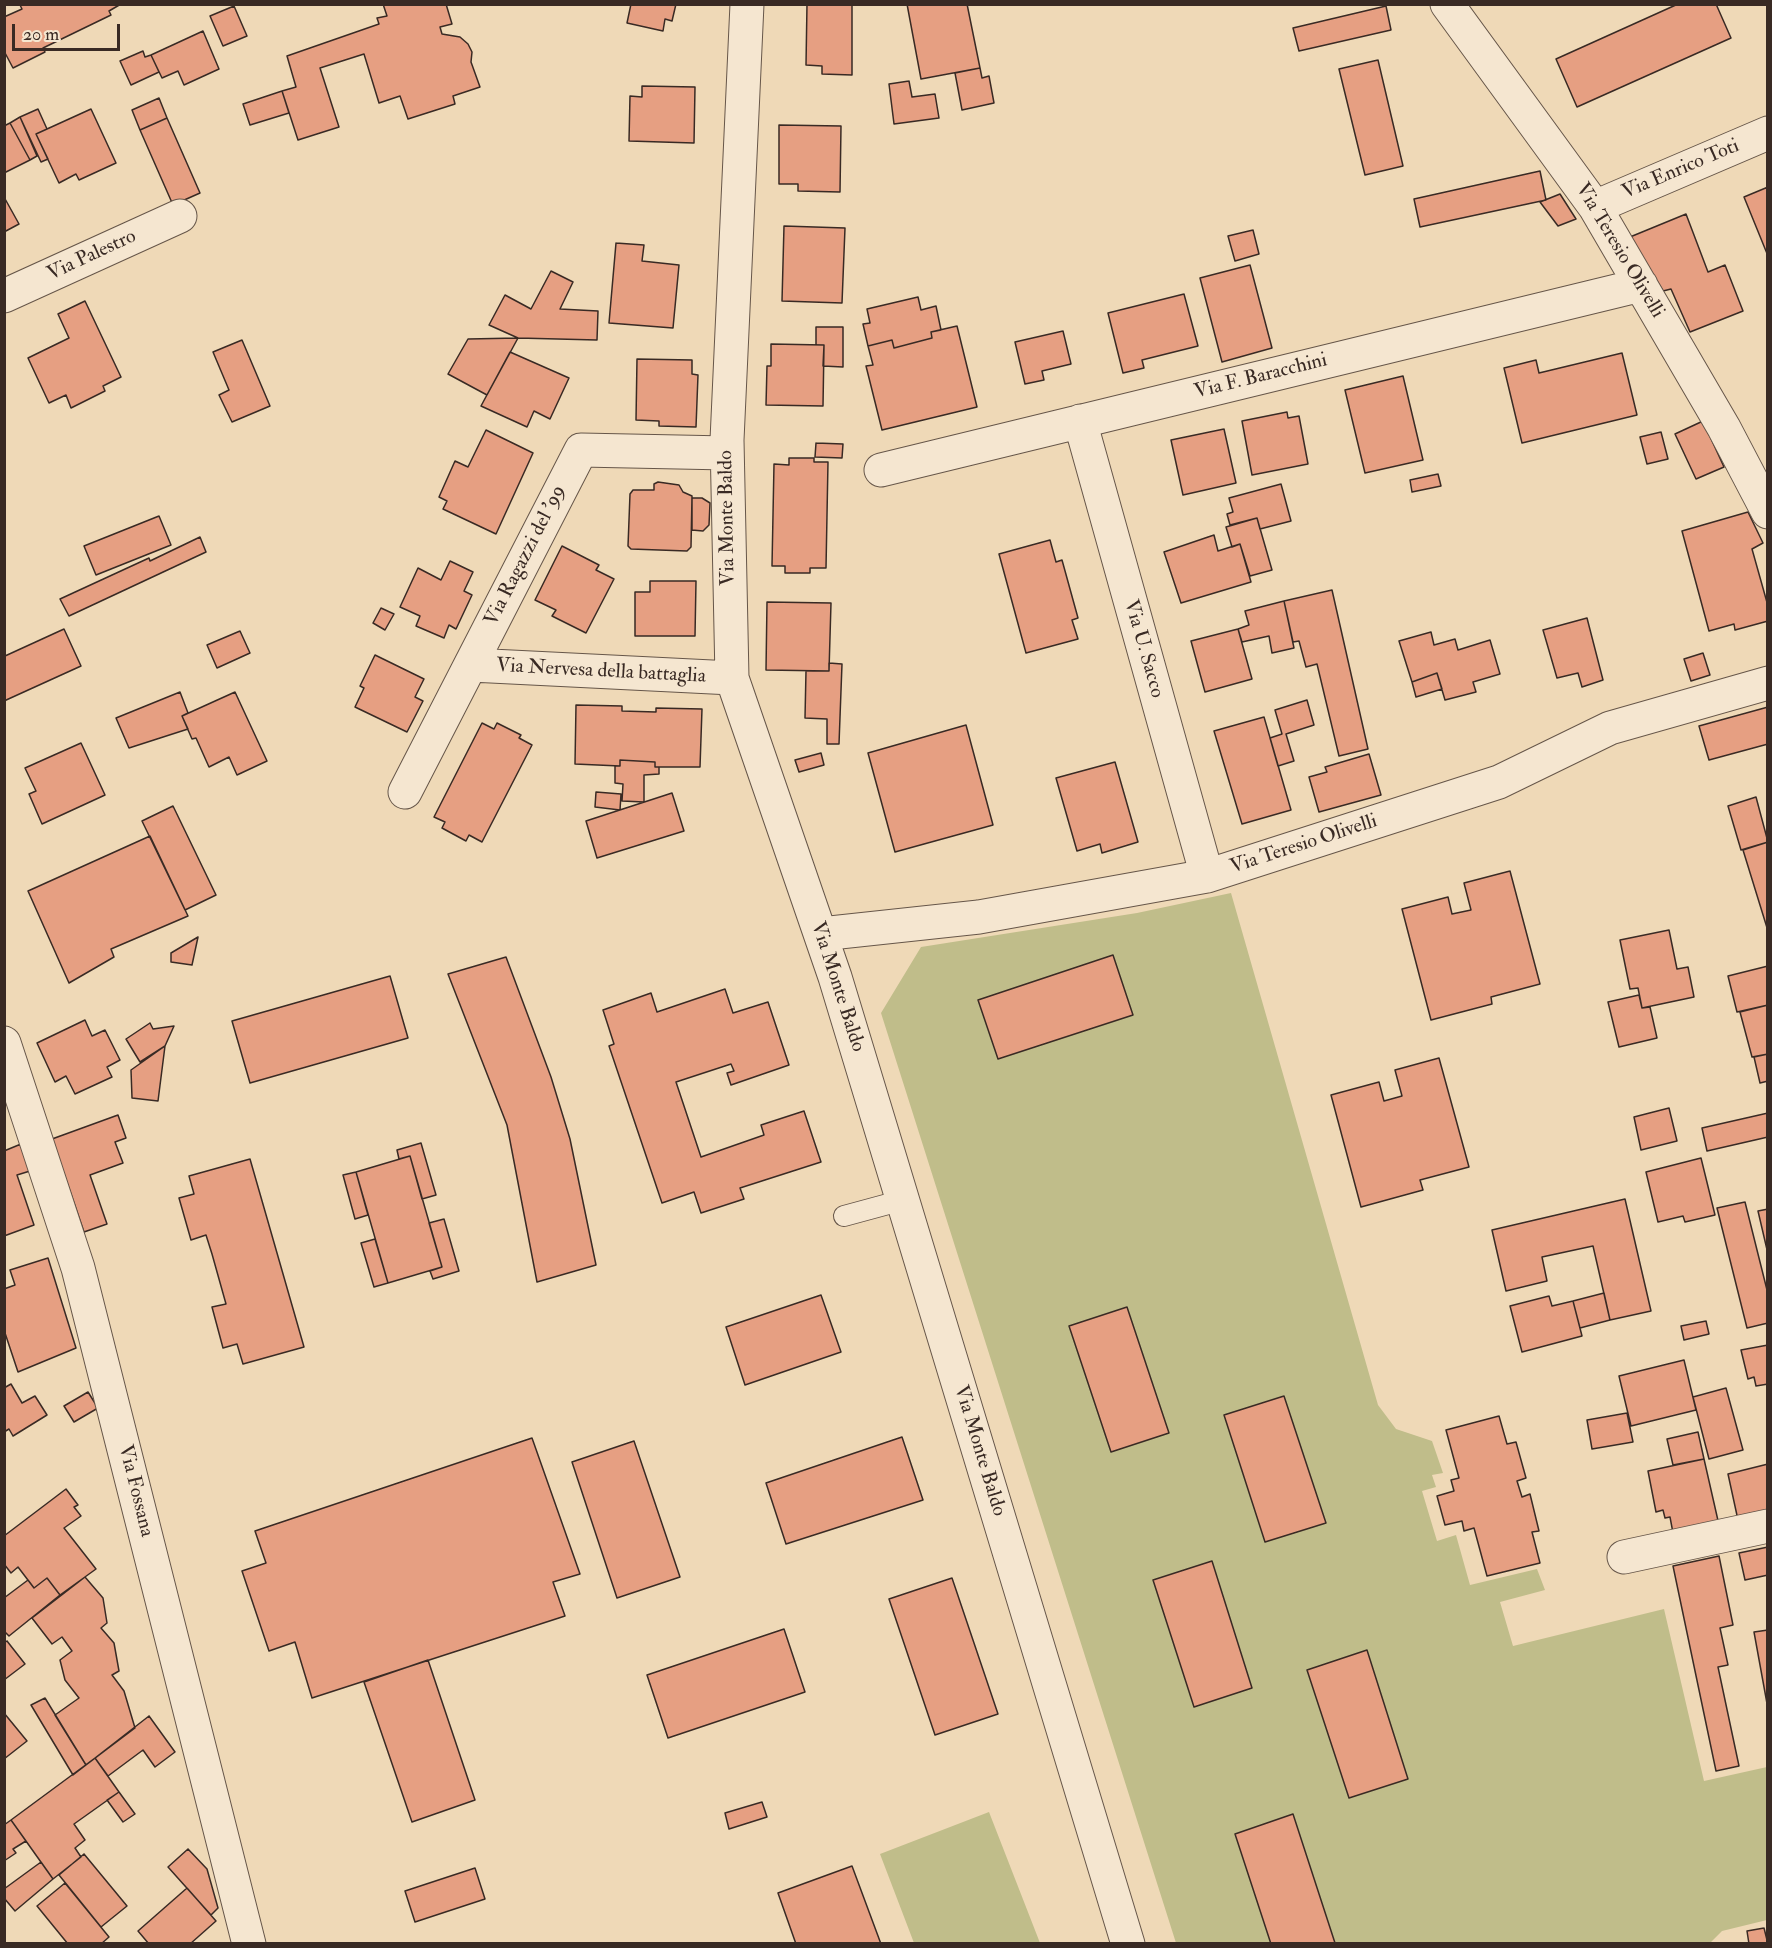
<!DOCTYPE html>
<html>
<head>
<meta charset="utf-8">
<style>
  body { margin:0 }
  #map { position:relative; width:1772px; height:1948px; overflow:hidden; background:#efd9b7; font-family:"IM FELL Double Pica",serif }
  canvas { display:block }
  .frame { position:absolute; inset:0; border:6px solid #392a24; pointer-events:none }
  .scale { position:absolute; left:12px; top:24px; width:108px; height:27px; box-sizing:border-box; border:3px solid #392a24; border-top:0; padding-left:8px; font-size:18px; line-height:21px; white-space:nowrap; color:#392a24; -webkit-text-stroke:4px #f5e6d0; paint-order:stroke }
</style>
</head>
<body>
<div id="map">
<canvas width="1772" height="1948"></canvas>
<div class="frame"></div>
<div class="scale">20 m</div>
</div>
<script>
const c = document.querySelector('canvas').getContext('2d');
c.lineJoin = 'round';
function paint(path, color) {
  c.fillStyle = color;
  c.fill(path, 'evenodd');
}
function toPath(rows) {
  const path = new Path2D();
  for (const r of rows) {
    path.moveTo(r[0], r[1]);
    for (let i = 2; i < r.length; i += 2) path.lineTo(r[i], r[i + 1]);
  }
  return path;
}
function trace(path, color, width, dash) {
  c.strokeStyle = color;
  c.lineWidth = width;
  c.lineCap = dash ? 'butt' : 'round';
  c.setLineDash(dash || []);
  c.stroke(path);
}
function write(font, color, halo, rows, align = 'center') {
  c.font = font + ' "IM FELL Double Pica",serif';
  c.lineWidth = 4.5;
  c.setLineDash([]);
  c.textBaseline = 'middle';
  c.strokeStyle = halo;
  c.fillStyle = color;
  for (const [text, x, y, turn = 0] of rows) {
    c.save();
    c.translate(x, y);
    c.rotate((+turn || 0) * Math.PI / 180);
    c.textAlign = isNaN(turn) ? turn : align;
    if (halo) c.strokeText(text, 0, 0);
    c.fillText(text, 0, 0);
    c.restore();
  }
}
const green = toPath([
  [1231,893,1378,1405,1396,1429,1432,1441,1443,1473,1432,1475,1436,1487,1422,1491,1437,1541,1456,1535,1470,1585,1537,1569,1545,1590,1500,1602,1513,1646,1664,1609,1704,1781,1767,1767,1767,1920,1722,1931,1709,1944,1176,1943,881,1013,921,947,1137,913],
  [989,1812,1040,1943,914,1943,880,1854]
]);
const building = toPath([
  [121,4,109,11,111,15,43,48,45,52,13,68,4,51,4,17,22,9,20,5,121,4],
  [383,4,446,4,452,24,440,27,442,34,460,37,468,44,472,52,471,62,480,87,453,96,455,104,408,119,400,96,379,103,364,54,320,68,339,127,298,140,282,91,296,87,287,56,379,24,377,18,387,16,383,4],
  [631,4,676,4,672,21,665,19,663,31,627,23,631,4],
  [807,4,852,4,852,75,822,74,822,66,806,65,807,4],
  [907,4,967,4,980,68,921,79,907,4],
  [1678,4,1716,4,1731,38,1577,107,1556,59,1678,4],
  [234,6,247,36,223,46,210,16,234,6],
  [1386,6,1391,30,1299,51,1293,28,1386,6],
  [203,31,219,69,184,85,178,71,162,78,151,55,203,31],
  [143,51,145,57,151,55,159,72,131,85,120,61,143,51],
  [1378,60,1403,166,1365,175,1339,69,1378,60],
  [980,68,982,78,989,76,994,103,962,110,955,73,980,68],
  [909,81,912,97,935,94,939,118,894,124,889,84,909,81],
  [642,86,695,87,694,143,629,141,630,96,642,97,642,86],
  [282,91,289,113,250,125,243,104,282,91],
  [159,98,167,118,140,130,132,110,159,98],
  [38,109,47,129,36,134,48,159,41,162,20,117,38,109],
  [91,109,116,163,79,180,76,174,59,183,36,134,91,109],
  [20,117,37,156,30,160,10,123,20,117],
  [167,118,200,193,173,205,140,130,167,118],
  [10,123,30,160,4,173,4,126,10,123],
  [779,125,841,126,840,192,798,191,798,184,779,184,779,125],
  [1540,171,1546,200,1420,227,1414,199,1540,171],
  [1768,187,1768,256,1744,197,1768,187],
  [1560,194,1576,219,1558,226,1540,202,1560,194],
  [4,197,19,224,4,232,4,197],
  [1686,214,1708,272,1725,265,1743,311,1690,332,1671,289,1663,291,1630,237,1686,214],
  [784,226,845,228,842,303,782,301,784,226],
  [1253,230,1259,254,1235,261,1228,236,1253,230],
  [616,243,644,245,642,261,679,265,673,328,609,323,616,243],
  [1250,265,1272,348,1222,362,1200,278,1250,265],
  [551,271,573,282,560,309,598,311,597,340,518,338,489,325,505,295,531,309,551,271],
  [1184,294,1198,346,1142,360,1144,368,1123,373,1108,313,1184,294],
  [918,297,921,310,936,306,941,330,931,332,932,338,894,348,892,340,868,346,863,324,870,323,867,309,918,297],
  [85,301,121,377,103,386,105,391,71,408,66,395,49,403,28,358,69,338,58,314,85,301],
  [957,326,977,407,882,430,866,366,873,365,868,346,892,340,894,348,932,338,931,332,957,326],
  [816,327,843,327,843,367,823,366,824,345,816,345,816,327],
  [1063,331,1071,364,1042,371,1044,380,1025,384,1015,342,1063,331],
  [518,338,487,395,448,374,468,339,518,338],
  [242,340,270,406,232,422,219,395,229,390,213,352,242,340],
  [771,344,824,345,823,406,766,405,767,366,771,366,771,344],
  [510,352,569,378,550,419,534,411,527,427,481,406,510,352],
  [1622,353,1637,415,1522,443,1504,368,1536,360,1539,373,1622,353],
  [637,359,692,360,692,374,698,375,696,427,659,426,659,421,636,420,637,359],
  [1403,376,1423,460,1365,473,1345,390,1403,376],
  [1287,412,1288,418,1299,416,1308,464,1252,475,1242,421,1287,412],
  [1703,421,1724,467,1696,479,1675,434,1703,421],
  [1224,429,1236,483,1183,495,1171,440,1224,429],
  [486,430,533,453,496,534,443,509,447,501,439,497,455,461,468,467,486,430],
  [1661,432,1668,459,1647,464,1640,437,1661,432],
  [816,443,843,444,842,458,815,457,816,443],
  [789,458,814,458,814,462,828,462,826,568,810,568,810,573,785,573,785,566,772,566,774,464,789,465,789,458],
  [1438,474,1441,486,1412,492,1410,480,1438,474],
  [658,482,679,485,683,492,692,496,691,547,687,551,631,549,628,546,630,494,633,490,654,490,654,484,658,482],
  [1281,484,1291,521,1260,529,1257,518,1230,525,1227,514,1233,512,1229,498,1281,484],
  [692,498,702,498,710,503,709,525,703,531,692,530,692,498],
  [1748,512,1763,543,1752,549,1768,606,1768,621,1735,630,1734,624,1709,631,1682,531,1748,512],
  [159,516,171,545,96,575,84,546,159,516],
  [1257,518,1272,570,1250,576,1240,544,1232,547,1226,527,1257,518],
  [1214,535,1218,551,1240,544,1251,582,1181,603,1164,552,1214,535],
  [200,537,206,552,69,616,60,599,149,558,150,561,200,537],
  [1050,540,1056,562,1062,560,1078,618,1072,620,1078,639,1026,653,999,554,1050,540],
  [562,546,599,565,596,570,614,579,586,633,552,616,556,610,535,600,562,546],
  [450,561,473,572,464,591,472,595,456,629,449,625,444,638,416,626,420,616,400,607,418,568,441,580,450,561],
  [650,581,696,581,695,636,635,636,635,592,650,592,650,581],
  [1332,590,1368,749,1339,756,1317,664,1306,667,1299,641,1293,642,1284,601,1332,590],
  [1284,601,1294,648,1272,653,1269,636,1242,642,1238,629,1249,625,1245,611,1284,601],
  [767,602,831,603,829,671,766,670,767,602],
  [381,608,394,614,385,630,373,623,381,608],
  [1587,618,1603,680,1582,687,1578,673,1557,678,1543,630,1587,618],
  [64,629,81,666,4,701,4,654,5,656,64,629],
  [1238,629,1252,679,1205,692,1191,641,1238,629],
  [240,631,250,653,217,668,207,645,240,631],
  [1431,632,1434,645,1455,639,1458,650,1490,640,1500,674,1473,682,1476,692,1445,700,1437,673,1412,682,1399,641,1431,632],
  [1703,653,1710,675,1691,681,1684,659,1703,653],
  [375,655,424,679,415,697,423,701,407,732,355,707,364,688,360,686,375,655],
  [829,663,842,664,839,744,827,744,827,719,805,718,806,671,829,671,829,663],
  [1437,673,1442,689,1416,697,1412,682,1437,673],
  [180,692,188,713,182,716,188,729,129,748,116,718,180,692],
  [235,692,267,761,237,775,229,757,209,767,196,738,192,739,182,716,235,692],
  [1307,700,1314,725,1286,734,1294,761,1278,766,1270,738,1282,734,1275,710,1307,700],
  [576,705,622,706,622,711,656,712,656,708,702,709,700,767,655,767,655,762,620,760,620,766,575,764,576,705],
  [1768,707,1768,744,1709,760,1699,726,1768,707],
  [1264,717,1291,810,1242,824,1214,731,1264,717],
  [482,723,494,729,497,723,521,735,519,738,532,745,482,842,469,835,466,841,442,828,445,822,434,817,482,723],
  [966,725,993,825,895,852,868,753,966,725],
  [81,743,105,795,42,824,29,794,36,791,25,768,81,743],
  [821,753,824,765,799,772,795,760,821,753],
  [1369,754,1381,795,1319,812,1309,777,1327,772,1325,767,1369,754],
  [620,760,655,762,655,767,659,767,659,774,644,775,644,802,622,801,623,784,615,783,615,766,620,766,620,760],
  [1115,762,1138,842,1102,853,1100,844,1077,851,1056,778,1115,762],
  [596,792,621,794,620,810,595,807,596,792],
  [672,793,684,831,597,858,586,821,672,793],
  [1756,797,1768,842,1741,850,1728,806,1756,797],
  [173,806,216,895,185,910,142,821,173,806],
  [150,836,188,916,111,949,114,957,69,983,28,891,150,836],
  [1768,842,1768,931,1743,850,1768,842],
  [1510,871,1540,984,1491,997,1492,1004,1431,1020,1402,909,1448,897,1452,914,1471,910,1464,883,1510,871],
  [1669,930,1677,969,1688,967,1694,997,1642,1008,1638,988,1630,989,1620,940,1669,930],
  [198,937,192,965,171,962,171,953,198,937],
  [1113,955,1133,1015,998,1059,978,1000,1113,955],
  [506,957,551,1077,570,1139,596,1265,537,1282,507,1125,448,974,506,957],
  [1768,966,1768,1005,1737,1012,1728,976,1768,966],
  [390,976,408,1038,250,1083,232,1021,390,976],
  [725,989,733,1013,768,1002,789,1065,731,1085,727,1073,734,1071,731,1064,676,1082,701,1157,764,1135,761,1125,804,1111,821,1162,740,1188,744,1199,701,1213,694,1192,662,1203,609,1046,614,1044,603,1010,651,993,657,1012,725,989],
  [1639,995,1642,1008,1650,1007,1657,1038,1619,1047,1608,1002,1639,995],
  [1768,1005,1768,1054,1752,1057,1740,1012,1768,1005],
  [85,1020,92,1036,105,1030,120,1060,107,1067,112,1077,75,1094,66,1076,55,1082,37,1043,85,1020],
  [150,1023,153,1029,174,1026,165,1046,140,1062,126,1039,150,1023],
  [165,1046,158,1101,132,1098,131,1070,165,1046],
  [1768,1054,1768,1081,1760,1083,1754,1057,1768,1054],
  [1439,1058,1469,1167,1420,1180,1423,1190,1361,1207,1331,1095,1379,1082,1384,1101,1402,1096,1395,1070,1439,1058],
  [1669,1108,1677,1141,1641,1150,1634,1117,1669,1108],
  [1768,1113,1768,1137,1707,1151,1702,1128,1768,1113],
  [118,1115,126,1138,115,1142,123,1163,90,1175,107,1224,84,1232,52,1139,118,1115],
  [421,1143,436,1195,422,1199,410,1156,399,1159,397,1150,421,1143],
  [21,1144,30,1171,17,1175,34,1225,4,1236,4,1151,21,1144],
  [410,1156,442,1267,388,1283,356,1172,410,1156],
  [1701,1158,1715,1215,1685,1222,1683,1216,1658,1222,1646,1172,1701,1158],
  [250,1159,304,1347,243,1364,237,1344,223,1348,212,1307,226,1304,212,1254,206,1235,191,1240,179,1198,194,1194,189,1176,250,1159],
  [356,1172,368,1215,355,1219,343,1175,356,1172],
  [1625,1199,1651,1311,1610,1320,1593,1246,1542,1257,1547,1281,1506,1291,1492,1230,1625,1199],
  [1745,1202,1768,1294,1768,1323,1747,1328,1717,1208,1745,1202],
  [1768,1209,1768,1254,1758,1211,1768,1209],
  [444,1219,459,1271,433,1279,430,1271,442,1267,429,1223,444,1219],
  [375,1239,388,1283,374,1287,361,1243,375,1239],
  [48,1258,76,1348,18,1372,4,1330,4,1289,15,1285,10,1270,48,1258],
  [1604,1293,1610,1320,1580,1328,1573,1301,1604,1293],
  [821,1295,841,1352,745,1385,726,1327,821,1295],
  [1549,1296,1552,1306,1573,1301,1582,1336,1522,1352,1510,1306,1549,1296],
  [1127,1307,1169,1433,1111,1452,1069,1326,1127,1307],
  [1706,1321,1709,1334,1684,1340,1681,1326,1706,1321],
  [1768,1345,1768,1384,1756,1386,1754,1377,1748,1379,1741,1350,1768,1345],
  [1684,1360,1696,1410,1631,1426,1619,1376,1684,1360],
  [11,1384,22,1403,35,1396,47,1415,13,1436,9,1429,4,1432,4,1388,11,1384],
  [1726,1388,1743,1450,1709,1459,1693,1397,1726,1388],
  [88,1392,98,1408,74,1422,64,1406,88,1392],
  [1284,1396,1326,1523,1265,1542,1224,1415,1284,1396],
  [1627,1413,1633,1442,1592,1449,1587,1420,1627,1413],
  [1499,1416,1507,1444,1516,1442,1526,1478,1517,1481,1522,1497,1530,1494,1539,1531,1532,1532,1540,1563,1487,1576,1474,1528,1464,1531,1462,1521,1445,1525,1437,1496,1454,1491,1451,1480,1459,1478,1446,1430,1499,1416],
  [1698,1432,1704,1459,1673,1465,1667,1439,1698,1432],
  [902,1437,923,1500,786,1544,766,1483,902,1437],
  [532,1438,580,1574,553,1582,565,1616,312,1698,295,1642,269,1651,242,1571,266,1563,255,1531,532,1438],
  [634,1441,680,1577,617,1598,572,1462,634,1441],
  [1704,1459,1719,1525,1673,1533,1670,1517,1665,1518,1663,1510,1656,1512,1648,1471,1704,1459],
  [1768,1464,1768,1515,1738,1520,1728,1474,1768,1464],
  [66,1489,78,1505,74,1507,81,1516,64,1528,96,1569,60,1595,47,1578,34,1588,18,1567,11,1573,4,1564,4,1536,66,1489],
  [1768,1547,1768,1575,1745,1580,1739,1553,1768,1547],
  [1719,1556,1733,1625,1720,1628,1728,1665,1718,1667,1739,1766,1716,1771,1673,1566,1719,1556],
  [1212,1561,1252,1688,1194,1707,1153,1580,1212,1561],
  [85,1577,103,1598,107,1623,101,1628,114,1643,119,1671,112,1675,124,1691,135,1728,86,1765,55,1715,79,1698,65,1680,60,1660,72,1651,62,1637,52,1644,32,1618,85,1577],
  [47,1578,60,1595,9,1636,4,1631,4,1598,28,1580,34,1588,47,1578],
  [952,1578,998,1714,935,1735,889,1599,952,1578],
  [784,1629,805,1692,668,1738,647,1675,784,1629],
  [1768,1630,1768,1709,1754,1632,1768,1630],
  [7,1641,25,1664,4,1680,4,1643,7,1641],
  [1367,1650,1408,1779,1349,1798,1307,1670,1367,1650],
  [428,1660,475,1800,412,1822,364,1682,428,1660],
  [45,1698,86,1765,73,1775,31,1705,45,1698],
  [4,1713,27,1741,4,1759,4,1713],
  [149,1716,175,1752,155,1767,143,1750,108,1776,95,1758,149,1716],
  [95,1758,119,1792,74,1824,85,1840,75,1848,81,1857,53,1879,11,1820,95,1758],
  [119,1792,135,1814,123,1822,107,1800,119,1792],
  [762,1802,767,1817,729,1829,725,1813,762,1802],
  [1293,1814,1335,1943,1335,1944,1271,1944,1235,1834,1293,1814],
  [11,1820,26,1841,13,1849,16,1853,4,1861,4,1825,11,1820],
  [188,1849,207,1869,218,1908,211,1915,168,1867,188,1849],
  [84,1854,127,1906,101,1927,59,1875,84,1854],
  [41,1862,53,1879,15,1911,4,1898,4,1889,41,1862],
  [852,1866,881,1944,796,1944,778,1893,852,1866],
  [475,1868,485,1899,415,1922,405,1891,475,1868],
  [65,1883,109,1937,101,1944,68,1944,37,1906,65,1883],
  [187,1888,216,1921,190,1944,149,1944,138,1931,187,1888],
  [1764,1928,1768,1944,1749,1944,1747,1931,1764,1928]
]);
const service = toPath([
  [844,1216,903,1200]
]);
const minor = toPath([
  [747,4,727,440,732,678,835,977,1128,1944],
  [1447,4,1595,207,1724,428,1768,512],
  [1595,207,1768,133],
  [4,296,180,216],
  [1080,421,1207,876],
  [881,470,1641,285],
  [471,665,732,678],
  [405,792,581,450,727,453],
  [821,934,979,917,1207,876,1499,782,1610,728,1768,683],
  [4,1043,78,1268,249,1944],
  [1624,1557,1768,1526]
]);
const streetNames = [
  ["Via Enrico Toti",1681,170,-23],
  ["Via Teresio Olivelli",1619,251,59],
  ["Via Palestro",92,256,-25],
  ["Via F. Baracchini",1261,377,-14],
  ["Via Monte Baldo",728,518,-91],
  ["Via Ragazzi del '99",526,556,-63],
  ["Via U. Sacco",1143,649,74],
  ["Via Nervesa della battaglia",601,672,3],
  ["Via Teresio Olivelli",1304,845,-18],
  ["Via Monte Baldo",837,987,72],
  ["Via Monte Baldo",979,1451,73],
  ["Via Fossana",135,1491,76]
];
paint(green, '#c0bd8a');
paint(building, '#e69f82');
trace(building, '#392a24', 1.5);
trace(service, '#665649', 22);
trace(minor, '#665649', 35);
trace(service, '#f5e6d0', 20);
trace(minor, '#f5e6d0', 33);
write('20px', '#392a24', '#f5e6d0', streetNames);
</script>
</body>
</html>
